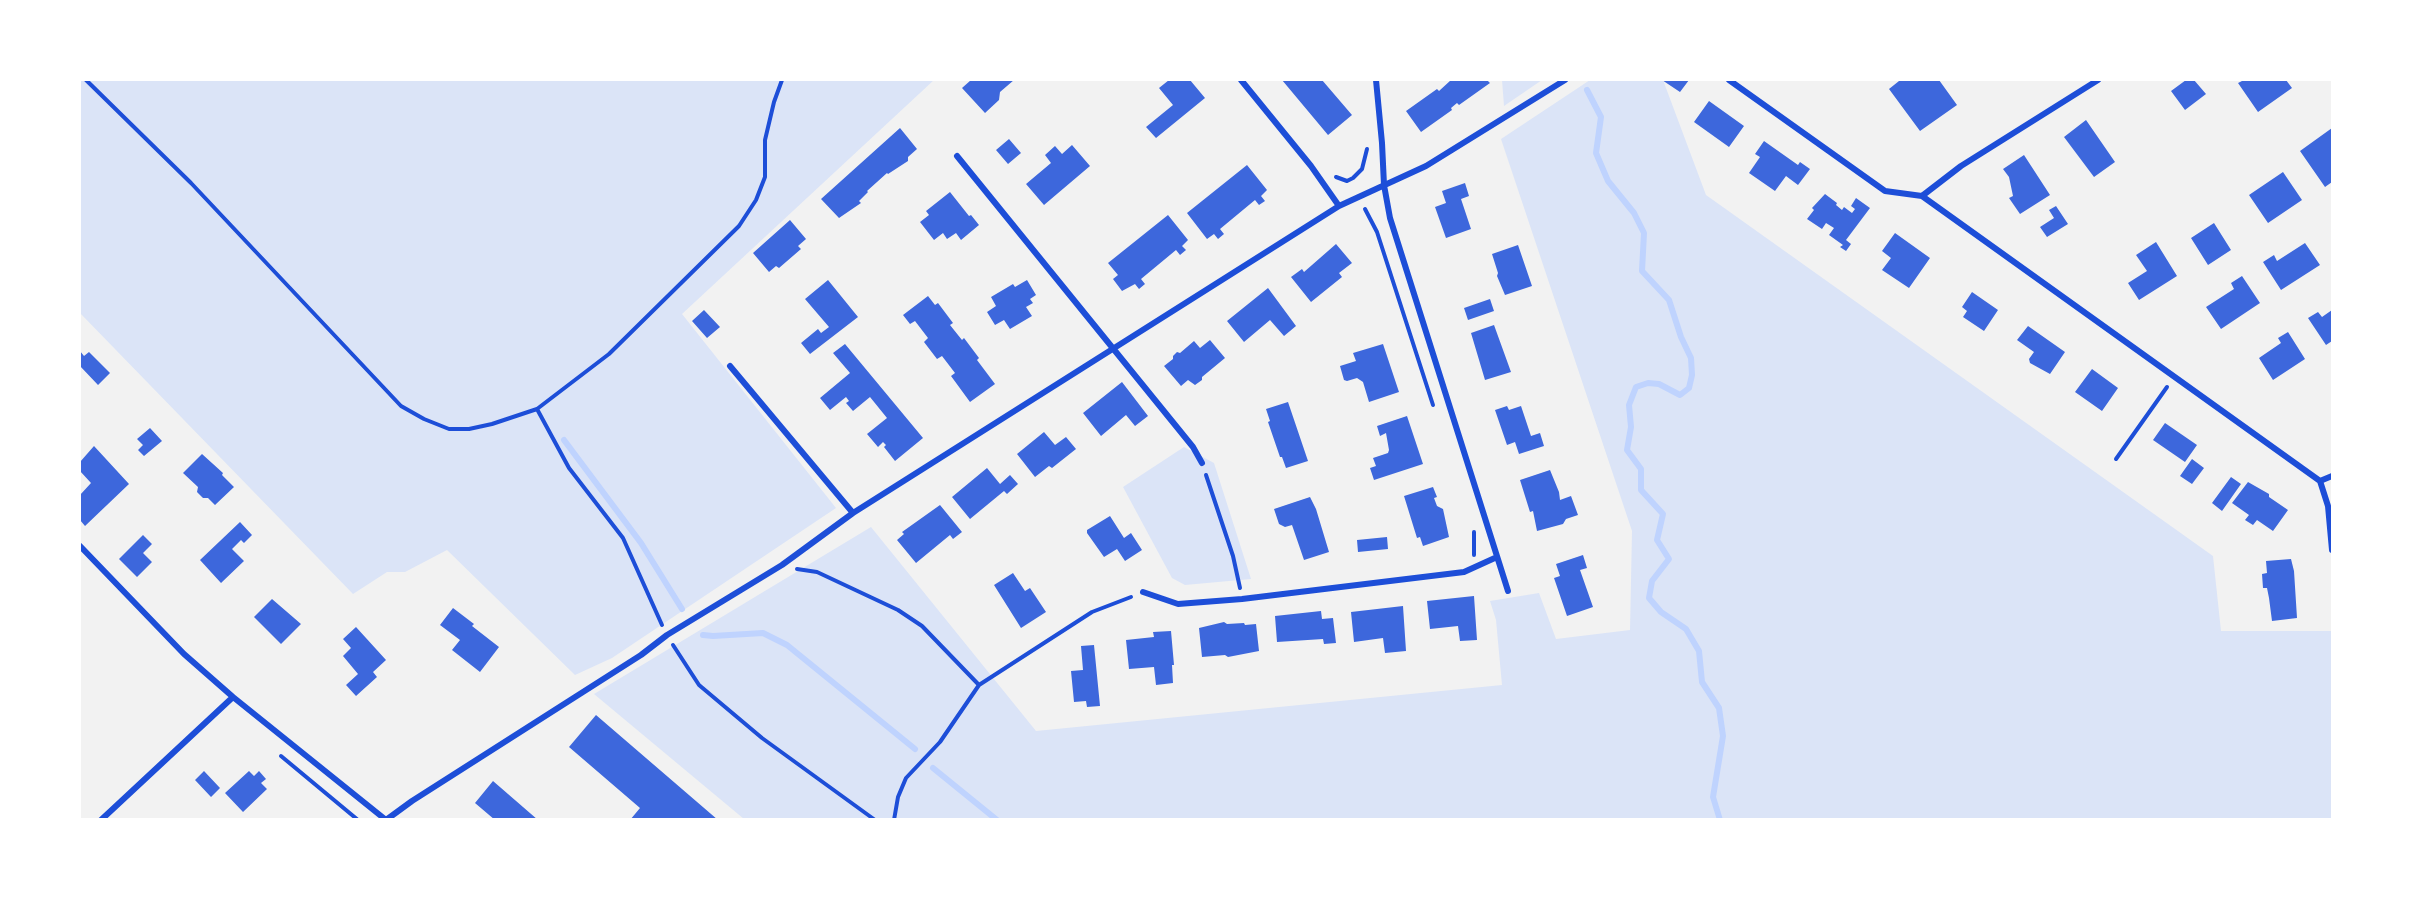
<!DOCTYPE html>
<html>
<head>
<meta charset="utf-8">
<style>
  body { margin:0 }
  #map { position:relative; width:2412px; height:899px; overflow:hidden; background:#f2f2f2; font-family:"Exo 2",sans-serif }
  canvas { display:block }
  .frame { position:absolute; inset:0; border:81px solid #fff; pointer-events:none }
</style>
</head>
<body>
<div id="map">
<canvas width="2412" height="899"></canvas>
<div class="frame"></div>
</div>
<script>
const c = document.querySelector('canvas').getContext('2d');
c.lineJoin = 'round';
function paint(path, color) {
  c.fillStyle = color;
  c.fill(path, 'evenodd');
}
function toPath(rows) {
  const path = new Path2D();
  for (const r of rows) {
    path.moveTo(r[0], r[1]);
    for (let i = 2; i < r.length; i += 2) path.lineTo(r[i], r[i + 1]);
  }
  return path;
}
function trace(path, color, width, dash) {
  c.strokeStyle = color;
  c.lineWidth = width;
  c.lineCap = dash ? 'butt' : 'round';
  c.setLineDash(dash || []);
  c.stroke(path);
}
const green = toPath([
  [80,80,934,80,682,314,836,508,612,658,575,675,447,550,405,572,387,572,353,594,80,313],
  [1502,80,1542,80,1504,106],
  [1590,80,1663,80,1706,195,2213,556,2221,631,2332,631,2332,819,744,819,594,694,871,527,1036,731,1502,685,1496,620,1490,601,1539,593,1556,639,1630,630,1632,531,1501,139],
  [1184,447,1214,463,1251,579,1185,585,1172,578,1123,487]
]);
const stream = toPath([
  [1587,90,1601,117,1596,153,1608,181,1634,213,1644,233,1642,271,1669,300,1681,337,1691,358,1692,375,1689,388,1680,395,1659,384,1648,383,1636,387,1629,405,1631,427,1627,450,1641,469,1641,490,1663,514,1657,540,1669,559,1652,581,1649,598,1661,612,1686,629,1699,651,1702,682,1719,708,1723,736,1713,797,1720,820],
  [564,440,641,543,682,609],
  [703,635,713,636,763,633,787,645,915,749],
  [933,768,997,820]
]);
const building = toPath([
  [971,80,1014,80,1000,92,999,100,985,113,962,88],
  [1169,80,1190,80,1205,98,1156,138,1146,127,1173,105,1159,88],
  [1282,80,1322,80,1352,115,1328,135],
  [1451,80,1487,80,1490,83,1459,105,1457,103,1451,108,1452,110,1421,132,1406,111,1437,89,1439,91],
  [1662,80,1689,80,1680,92],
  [1898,80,1939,80,1957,105,1920,131,1889,89,1899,81],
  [2186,80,2194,80,2206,94,2185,110,2171,91],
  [2244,80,2286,80,2292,88,2258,112,2238,83],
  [1709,101,1744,126,1729,147,1694,122],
  [2086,120,2115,162,2094,177,2064,137],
  [900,128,917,149,908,157,908,161,888,174,887,173,867,191,868,192,859,201,861,203,839,218,821,199],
  [2332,128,2332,182,2325,187,2300,151],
  [1009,139,1021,153,1008,164,996,150],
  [1764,141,1798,165,1800,162,1810,169,1798,185,1786,176,1775,191,1749,173,1760,157,1755,154],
  [1072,145,1090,166,1044,205,1026,184,1051,163,1045,155,1055,146,1062,154],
  [2024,155,2050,195,2020,214,2009,198,2013,196,2009,177,2003,169],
  [1247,165,1267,190,1261,196,1265,201,1259,205,1255,200,1220,229,1224,234,1218,239,1214,234,1207,239,1187,213],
  [2283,172,2302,200,2268,223,2249,195],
  [1465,183,1469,196,1461,199,1471,229,1446,238,1435,207,1446,203,1442,191],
  [950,192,969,216,971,215,979,225,961,240,956,233,947,239,943,233,934,240,920,222,929,215,926,211],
  [1825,194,1837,203,1836,205,1842,210,1844,207,1852,213,1855,209,1851,206,1856,198,1870,208,1846,240,1851,244,1846,251,1840,247,1843,245,1829,235,1834,228,1826,223,1822,229,1807,219,1814,210,1812,208],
  [2056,206,2068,224,2047,237,2040,227,2054,218,2049,210],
  [1168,215,1188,240,1182,246,1186,250,1180,255,1176,250,1141,279,1145,284,1139,289,1135,284,1122,291,1113,279,1118,275,1108,263],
  [790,220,806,239,798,246,801,249,779,268,776,266,769,272,753,253],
  [2214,223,2231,250,2208,265,2191,238],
  [1895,233,1930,258,1909,288,1882,270,1891,258,1882,251],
  [2156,242,2177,276,2139,300,2128,283,2147,271,2136,255],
  [2305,243,2320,265,2281,290,2263,262,2274,255,2277,261],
  [1336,244,1352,263,1339,273,1342,277,1311,302,1291,277,1302,269,1304,272],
  [1518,245,1532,286,1505,295,1497,276,1498,273,1492,254],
  [2242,276,2260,303,2221,329,2206,307,2234,289,2231,283],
  [828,280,858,317,810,354,801,343,818,329,821,333,829,327,805,299],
  [1027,280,1036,295,1030,299,1033,303,1026,307,1032,316,1010,329,1004,320,995,325,987,312,996,306,991,297,1013,284,1015,287],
  [1268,288,1296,326,1284,336,1270,320,1244,342,1227,321],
  [1972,292,1998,310,1984,331,1963,317,1967,311,1962,307],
  [928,296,935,305,938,303,953,323,950,325,962,340,964,338,979,358,977,360,995,384,970,402,951,376,955,373,942,356,937,359,924,342,928,338,915,321,910,324,903,315],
  [1490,299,1494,311,1468,320,1464,308],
  [704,310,720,327,707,338,692,321],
  [2332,310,2332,341,2326,345,2308,318,2318,312,2322,317],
  [1494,325,1511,372,1485,380,1471,333],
  [2028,326,2065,352,2050,374,2030,363,2029,359,2034,352,2017,340],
  [2288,332,2305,359,2273,380,2259,358,2281,343,2278,338],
  [1210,340,1225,358,1202,377,1202,380,1195,385,1188,380,1181,386,1164,366,1173,359,1173,356,1177,352,1180,353,1194,341,1200,348],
  [845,344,923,438,895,461,884,447,886,445,883,442,878,447,867,434,887,418,870,397,853,411,846,403,849,401,846,397,830,410,820,398,850,373,833,353],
  [1383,344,1399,392,1369,402,1363,382,1357,378,1347,381,1344,380,1340,366,1356,361,1353,353],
  [80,351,84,356,89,352,110,373,98,385,80,366],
  [2092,369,2118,388,2102,411,2075,392],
  [1122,382,1148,416,1135,426,1126,415,1101,436,1083,413],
  [1288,402,1308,461,1286,468,1282,457,1280,457,1268,422,1270,421,1266,409],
  [1507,406,1509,410,1521,406,1531,436,1540,433,1544,446,1519,454,1515,442,1507,445,1495,410],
  [1407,416,1423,464,1374,480,1370,468,1376,466,1373,458,1388,453,1389,450,1386,433,1380,436,1377,426],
  [2165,423,2197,445,2185,462,2153,440],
  [150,428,162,441,144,456,138,450,143,445,137,439],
  [1044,432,1055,445,1066,437,1076,449,1052,468,1049,466,1035,477,1017,454],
  [94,446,129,484,85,526,80,520,80,495,91,483,80,471,80,462],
  [202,454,223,473,222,475,234,487,215,505,208,498,203,498,197,492,198,487,183,473],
  [2192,459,2204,468,2192,484,2180,476],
  [987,468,1000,484,1010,475,1018,484,1007,494,1004,491,970,519,952,497],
  [1550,470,1559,492,1560,500,1571,496,1578,515,1566,519,1563,524,1537,531,1533,511,1530,512,1520,480],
  [2231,477,2241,484,2222,511,2212,503],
  [2248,482,2269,494,2269,497,2288,510,2273,531,2257,520,2253,525,2245,520,2249,515,2232,503],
  [1433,487,1437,497,1434,498,1437,506,1443,509,1449,537,1423,546,1420,537,1417,538,1404,496],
  [1310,497,1316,509,1329,552,1304,560,1292,525,1285,527,1279,524,1274,509],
  [940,505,962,532,953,539,950,535,916,563,897,540,904,534,902,532],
  [1110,516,1124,538,1131,533,1142,550,1125,561,1117,549,1104,557,1087,533,1087,530],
  [240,522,252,535,244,543,241,540,232,549,244,561,221,583,200,560],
  [143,535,152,544,143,553,152,562,137,577,119,559],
  [1387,537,1388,549,1358,552,1357,540],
  [1583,555,1587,568,1580,570,1593,607,1567,616,1554,578,1560,576,1556,564],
  [2291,559,2294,571,2297,618,2272,621,2269,598,2267,588,2263,588,2262,574,2267,573,2266,561],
  [1013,573,1025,591,1030,588,1046,612,1021,628,994,585],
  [1474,596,1477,640,1460,641,1458,626,1430,629,1427,601],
  [272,599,301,624,281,644,254,617],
  [1403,606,1406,651,1385,653,1383,638,1354,642,1351,612],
  [453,608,474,624,472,626,499,647,480,672,452,650,460,640,440,625],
  [1321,611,1322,619,1333,618,1336,643,1324,644,1323,639,1277,642,1275,616],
  [1224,622,1227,624,1244,623,1245,625,1256,624,1259,651,1228,657,1225,655,1202,657,1199,628],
  [356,627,386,660,373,672,377,677,356,696,346,685,358,674,343,656,351,648,343,639],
  [1171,631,1174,665,1172,665,1173,683,1156,685,1154,667,1129,669,1126,640,1154,637,1153,632],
  [1094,645,1100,706,1087,707,1086,701,1074,702,1071,671,1083,670,1081,646],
  [596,715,718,820,630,820,640,808,569,747],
  [204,771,220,788,211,797,195,780],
  [249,771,254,776,259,771,266,779,261,783,267,789,243,812,225,793],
  [493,781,538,820,495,820,475,803]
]);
const path = toPath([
  [86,80,191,183,401,406,424,419,449,429,469,429,492,424,537,409,609,354,739,226,756,200,765,177,765,140,774,102,782,80],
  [1336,177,1347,181,1353,178,1362,169,1367,149],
  [1365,209,1377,232,1433,405],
  [537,409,569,468,623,538,662,625],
  [2116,459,2167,387],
  [1206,475,1233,556,1240,588],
  [1474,555,1474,532],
  [797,569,817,572,898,610,922,626,979,685],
  [673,645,699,685,762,738,875,820],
  [281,756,358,820],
  [894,820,898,797,906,778,940,742,979,685,1092,612,1131,597]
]);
const minor = toPath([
  [1241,80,1311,166,1339,206],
  [1376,80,1382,143,1384,185,1390,218,1508,591],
  [1729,80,1885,191,1922,196,2320,481,2328,506,2332,550],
  [957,156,1193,447,1202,463],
  [1922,196,1961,166,2098,80],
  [730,366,853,513],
  [2320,481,2332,476],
  [80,546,184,654,233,697,386,820],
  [1143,592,1178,604,1242,599,1464,572,1497,557],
  [101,820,233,697],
  [386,820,412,801,641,655,667,635,782,565,853,513,1339,206,1426,166,1565,80]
]);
paint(green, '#dbe4f7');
trace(stream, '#bfd3fe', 6);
paint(building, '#3d67dc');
trace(path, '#1d4ed8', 4);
trace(minor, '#1d4ed8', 6);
</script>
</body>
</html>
